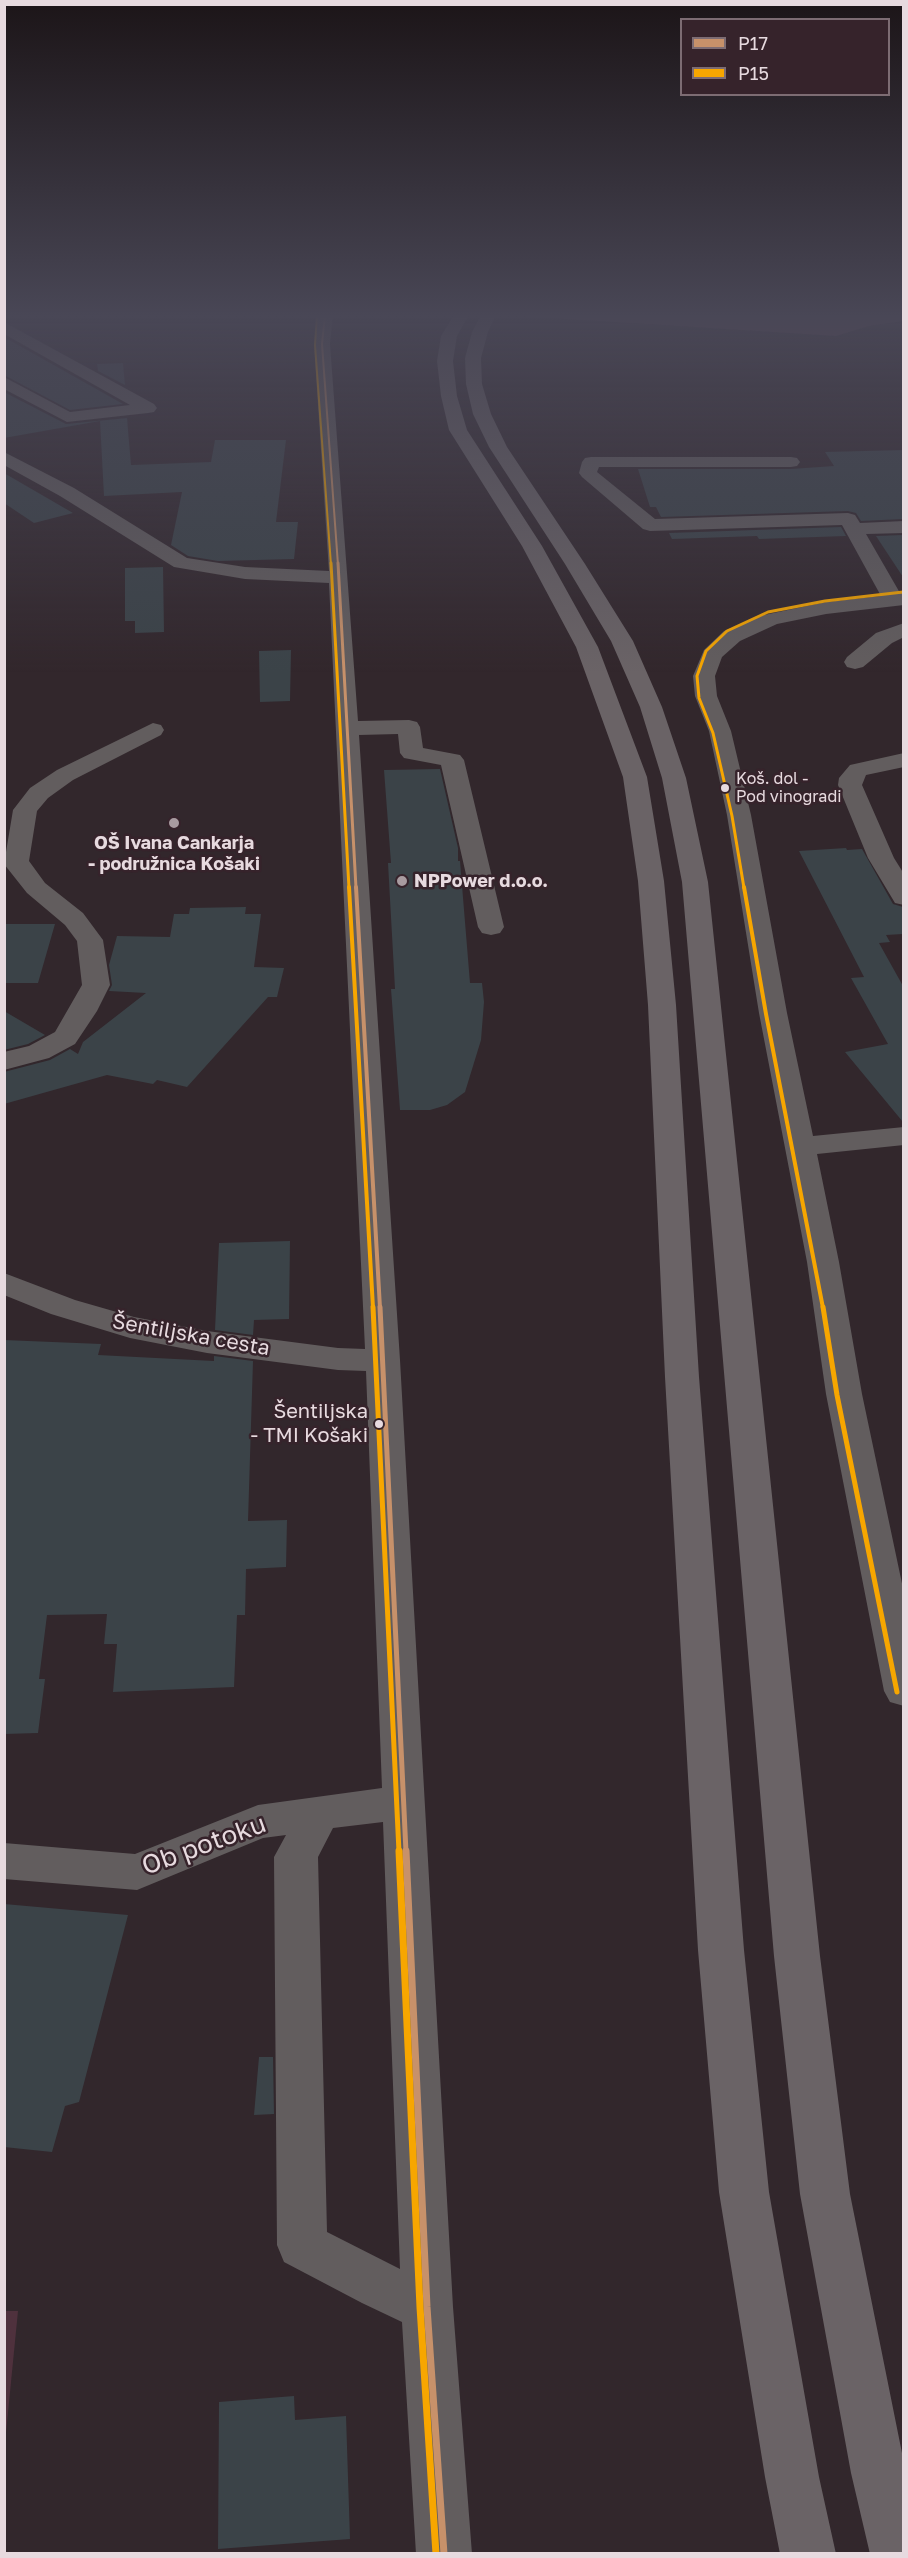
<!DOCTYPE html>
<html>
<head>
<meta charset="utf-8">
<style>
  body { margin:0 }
  #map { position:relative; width:908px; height:2558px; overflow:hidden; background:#32272c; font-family:"Golos Text",sans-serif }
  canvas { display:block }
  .frame { position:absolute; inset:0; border:6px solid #e7dadf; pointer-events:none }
  .legend { position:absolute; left:680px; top:18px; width:210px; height:78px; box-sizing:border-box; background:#36232b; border:2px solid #7d6c73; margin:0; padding:8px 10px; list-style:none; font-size:18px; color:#e7dadf }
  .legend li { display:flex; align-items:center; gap:12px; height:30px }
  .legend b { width:30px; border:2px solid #7d6c73 }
</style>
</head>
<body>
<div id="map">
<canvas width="908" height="2558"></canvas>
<div class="frame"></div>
<ul class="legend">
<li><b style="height:8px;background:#c7916a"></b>P17</li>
<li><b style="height:8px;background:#f7a600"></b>P15</li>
</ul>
</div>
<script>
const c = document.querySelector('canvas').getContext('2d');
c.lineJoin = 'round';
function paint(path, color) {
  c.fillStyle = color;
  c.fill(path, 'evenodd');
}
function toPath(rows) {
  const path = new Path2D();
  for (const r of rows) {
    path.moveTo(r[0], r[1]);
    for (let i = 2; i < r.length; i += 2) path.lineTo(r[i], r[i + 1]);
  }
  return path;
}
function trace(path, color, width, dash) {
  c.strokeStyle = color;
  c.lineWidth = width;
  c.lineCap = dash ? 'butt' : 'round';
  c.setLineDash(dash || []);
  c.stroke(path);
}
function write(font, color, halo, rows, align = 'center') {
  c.font = font + ' "Golos Text",sans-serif';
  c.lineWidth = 5;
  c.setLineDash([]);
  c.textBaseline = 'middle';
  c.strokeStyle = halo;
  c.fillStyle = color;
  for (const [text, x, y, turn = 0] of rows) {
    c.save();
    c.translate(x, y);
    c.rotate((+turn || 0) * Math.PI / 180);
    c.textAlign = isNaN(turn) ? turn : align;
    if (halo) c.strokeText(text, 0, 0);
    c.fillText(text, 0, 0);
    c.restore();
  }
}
const green = toPath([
  [5,2311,18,2311,5,2443,4,2311]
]);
const forest = toPath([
  [903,315,903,321,869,326,836,336,521,316]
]);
const building = toPath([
  [4,337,123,404,70,410,4,375],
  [123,363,125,385,98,371,97,364],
  [4,392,66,424,127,418,131,465,211,462,215,440,286,440,276,522,298,522,294,559,218,561,188,556,171,545,182,492,104,496,100,421,4,438],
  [903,450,903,519,861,521,856,513,848,511,661,517,656,507,650,507,638,469,791,469,834,466,825,452],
  [4,473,73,513,34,523,4,503],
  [841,527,846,536,759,539,757,536,672,539,669,533],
  [903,535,903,577,876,536],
  [163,567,164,632,135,633,135,621,125,621,125,568],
  [291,650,290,701,260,702,259,651],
  [440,769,458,848,458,861,460,861,470,983,482,983,484,1002,481,1040,465,1092,447,1105,430,1110,400,1110,391,989,395,989,388,863,391,863,384,770],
  [846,848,847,850,862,849,893,904,903,907,903,934,886,935,890,942,879,943,903,986,903,1122,845,1052,888,1044,851,978,864,977,799,851],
  [246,907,245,914,261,914,254,967,284,968,277,997,268,997,187,1087,157,1080,153,1084,107,1075,4,1104,4,1072,50,1060,70,1049,78,1054,83,1042,146,993,109,991,112,985,109,965,117,936,170,937,174,914,189,914,190,908],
  [4,924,55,924,38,983,4,983],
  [4,1011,45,1035,28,1044,4,1050],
  [290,1241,289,1319,254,1320,253,1335,215,1330,219,1243],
  [4,1340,101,1344,98,1355,214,1361,214,1356,253,1361,248,1521,287,1520,286,1567,246,1569,245,1615,237,1615,234,1687,113,1692,117,1644,104,1644,107,1614,47,1615,39,1679,45,1679,38,1733,4,1734],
  [4,1904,128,1915,79,2102,65,2106,52,2152,4,2147],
  [259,2057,273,2057,274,2114,254,2115],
  [294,2396,295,2420,346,2416,350,2539,218,2549,219,2402]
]);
const minor = toPath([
  [317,315,333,315,330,344,358,721,409,720,417,722,420,727,423,748,460,755,464,760,504,927,500,933,491,935,482,933,478,927,441,765,404,758,400,753,398,734,359,735,400,1360,453,2307,472,2554,416,2554,402,2322,362,2303,284,2262,277,2245,274,1857,286,1835,263,1838,137,1890,4,1879,4,1843,135,1854,258,1805,382,1788,366,1371,338,1370,207,1353,130,1338,51,1314,4,1295,4,1273,75,1300,134,1317,207,1331,338,1348,365,1349,329,583,245,579,174,567,60,496,4,465,4,452,74,488,187,558,245,567,329,571,314,344,317,315],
  [383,1822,400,2269,327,2232,318,1857,333,1828,383,1822],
  [4,322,154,404,157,408,154,412,148,413,67,422,4,389,4,377,70,412,130,405,4,334,4,322],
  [591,457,791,457,797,458,800,462,797,466,791,467,599,467,597,472,655,519,848,513,855,515,860,523,904,521,904,533,866,534,900,593,904,593,904,605,826,614,777,624,740,641,722,657,715,676,717,696,731,731,751,815,787,1013,813,1136,904,1127,904,1145,817,1154,839,1262,862,1394,904,1593,904,1706,890,1702,884,1691,826,1394,807,1262,759,1013,727,815,709,731,695,696,693,676,704,650,724,631,764,615,826,602,881,596,842,525,650,531,643,529,582,477,579,473,582,462,585,458,591,457],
  [904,623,904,637,892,643,863,667,855,669,847,667,844,662,847,657,876,633,904,623],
  [153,723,161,725,164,730,161,735,73,780,48,798,37,811,29,861,45,883,83,913,103,940,110,985,97,1011,75,1044,49,1058,4,1070,4,1052,29,1046,55,1032,82,985,77,941,65,925,27,893,4,864,13,810,30,788,57,770,153,723],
  [904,753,904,767,866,775,862,785,894,858,904,874,904,905,895,903,868,858,838,785,839,778,850,765,904,753]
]);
const highway = toPath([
  [454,315,469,315,457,336,453,361,457,396,467,430,542,546,598,647,647,777,664,881,676,1005,699,1377,744,1950,769,2192,819,2477,836,2554,780,2554,765,2477,719,2192,698,1950,665,1377,648,1005,638,881,623,777,576,647,522,546,449,430,441,396,437,361,441,336,454,315],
  [481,315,496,315,488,332,481,358,482,384,491,414,507,447,585,564,633,641,662,707,686,778,708,882,820,1956,850,2194,904,2463,904,2554,870,2554,851,2473,800,2194,774,1956,682,882,662,778,640,707,611,641,565,564,489,447,473,414,466,384,465,358,472,332,481,315]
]);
const bus1Far4 = toPath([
  [325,315,322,344,338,565]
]);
const bus1Far3 = toPath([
  [338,563,356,888]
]);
const bus1Far2 = toPath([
  [356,887,380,1308]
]);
const bus1Far1 = toPath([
  [380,1307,406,1852]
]);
const bus1 = toPath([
  [406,1851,427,2307,444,2554]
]);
const bus2Far4 = toPath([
  [317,315,315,345,331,565]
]);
const bus2Far3 = toPath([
  [331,563,349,888],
  [744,888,732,816,713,733,699,698,697,676,706,651,727,631,768,612,825,601,903,592]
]);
const bus2Far2 = toPath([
  [349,887,373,1308],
  [744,887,766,1014,823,1308]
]);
const bus2Far1 = toPath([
  [373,1307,399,1852],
  [823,1307,837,1395,897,1692]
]);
const bus2 = toPath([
  [399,1851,420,2307,436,2554]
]);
const markers = [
  [725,788,5,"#e7dadf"],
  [174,823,6,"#a89ba0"],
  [402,881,6,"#a89ba0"],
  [379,1424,5,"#e7dadf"]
];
const farBusnames = [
  ["Koš. dol -",736,779],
  ["Pod vinogradi",736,797]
];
const farPoinames = [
  ["OŠ Ivana Cankarja",174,843],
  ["- podružnica Košaki",174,864],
  ["NPPower d.o.o.",414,881,"left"]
];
const busNames = [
  ["Šentiljska",368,1412],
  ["- TMI Košaki",368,1436]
];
const streetNames = [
  ["Šentiljska cesta",191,1335,10]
];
const nearStreetnames = [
  ["Ob potoku",204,1845,-20]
];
paint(green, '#4f313d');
paint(forest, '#724759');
paint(building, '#3b4348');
paint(minor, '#625d5e');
paint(highway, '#6a6366');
trace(bus1Far4, '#c7916a', 2);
trace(bus1Far3, '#c7916a', 3);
trace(bus1Far2, '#c7916a', 4);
trace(bus1Far1, '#c7916a', 5);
trace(bus1, '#c7916a', 7);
trace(bus2Far4, '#f7a600', 2);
trace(bus2Far3, '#f7a600', 3);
trace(bus2Far2, '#f7a600', 4);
trace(bus2Far1, '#f7a600', 5);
trace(bus2, '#f7a600', 7);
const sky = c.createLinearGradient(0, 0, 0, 673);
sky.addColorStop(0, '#1c1518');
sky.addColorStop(0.47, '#494756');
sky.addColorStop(1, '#49475600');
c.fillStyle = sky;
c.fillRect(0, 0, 908, 673);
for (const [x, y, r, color] of markers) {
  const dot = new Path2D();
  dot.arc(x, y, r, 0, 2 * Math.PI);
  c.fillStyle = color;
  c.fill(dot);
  trace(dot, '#36232b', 2);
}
write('16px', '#e7dadf', '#36232b', farBusnames, 'left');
write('bold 18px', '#e7dadf', '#36232b', farPoinames);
write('20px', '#e7dadf', '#36232b', busNames, 'right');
write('21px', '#e7dadf', '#36232b', streetNames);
write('26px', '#e7dadf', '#36232b', nearStreetnames);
</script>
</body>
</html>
